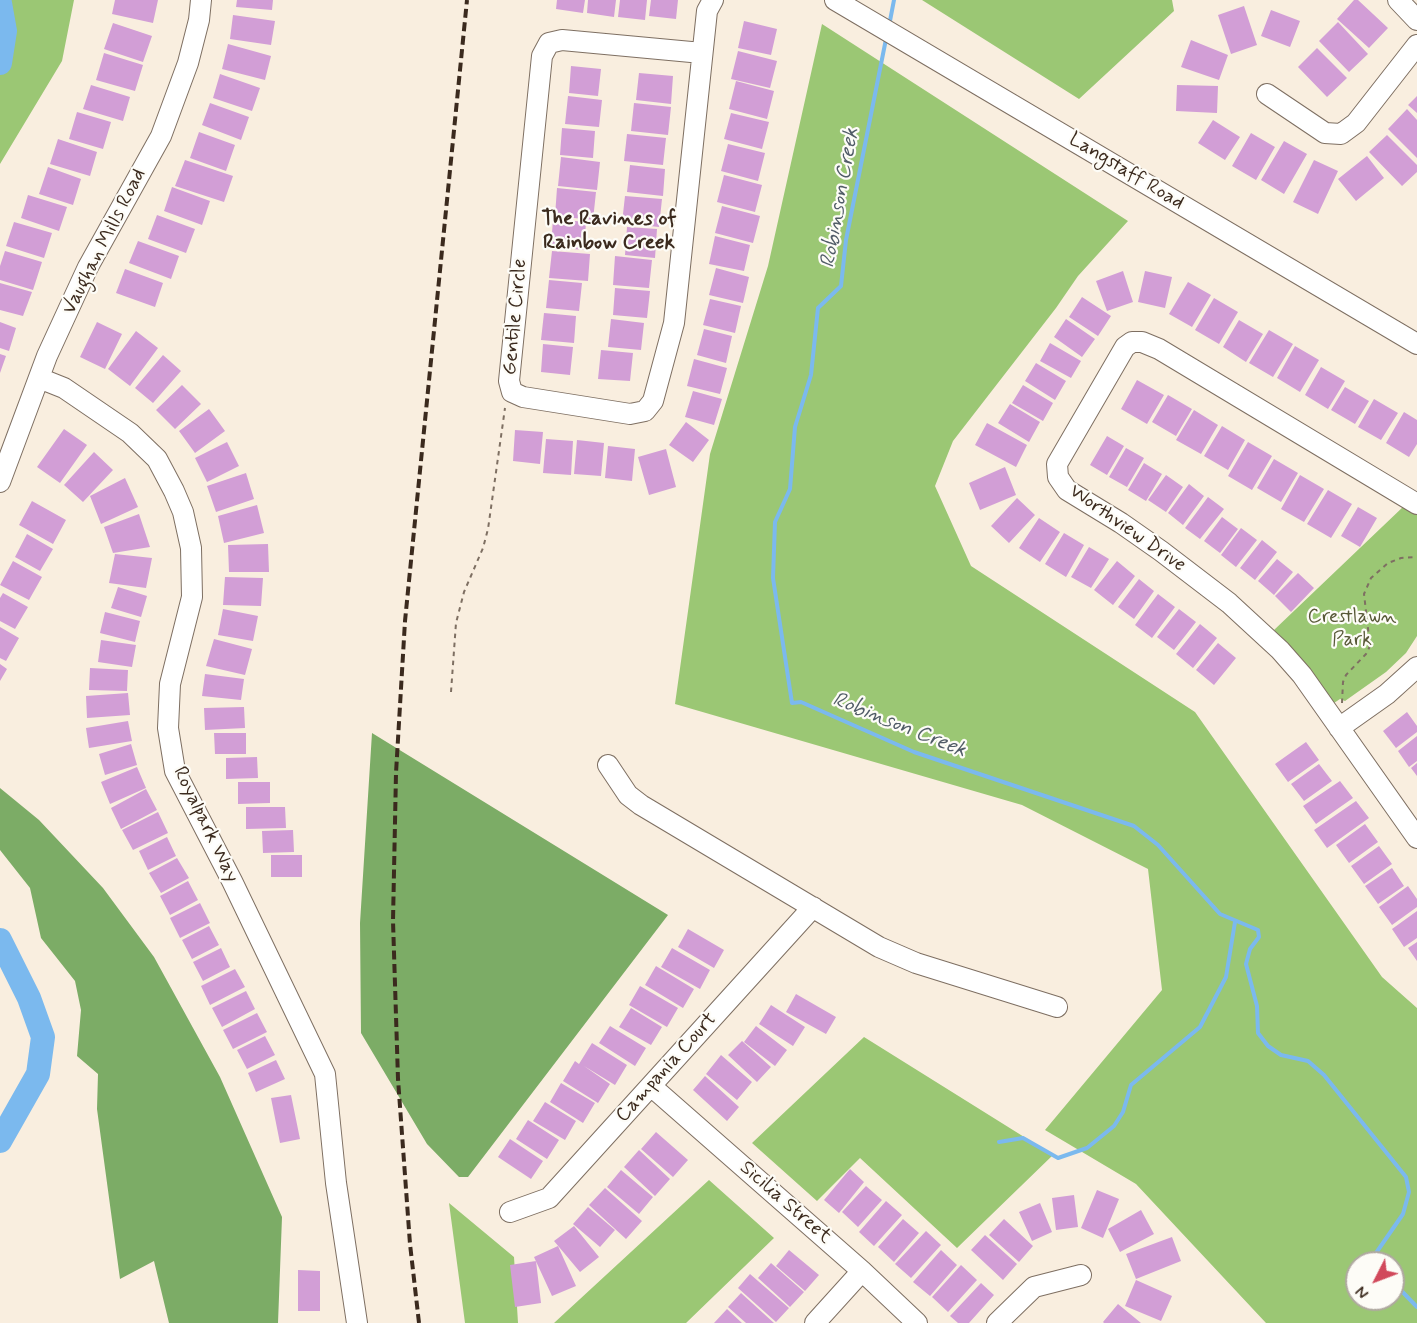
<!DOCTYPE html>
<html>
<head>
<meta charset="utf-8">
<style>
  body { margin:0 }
  #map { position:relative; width:1417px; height:1323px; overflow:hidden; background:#f9eedf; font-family:Mynerve,sans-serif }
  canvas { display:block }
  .north { position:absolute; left:1345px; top:1251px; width:60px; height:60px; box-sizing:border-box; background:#fdfcf7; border:2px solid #afa8a0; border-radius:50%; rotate:228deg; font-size:16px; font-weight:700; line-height:24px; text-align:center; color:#3b2a1e }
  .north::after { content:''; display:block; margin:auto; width:21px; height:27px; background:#d1495b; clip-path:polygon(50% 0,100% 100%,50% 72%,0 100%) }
</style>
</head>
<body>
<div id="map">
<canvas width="1417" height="1323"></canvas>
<div class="north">N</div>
</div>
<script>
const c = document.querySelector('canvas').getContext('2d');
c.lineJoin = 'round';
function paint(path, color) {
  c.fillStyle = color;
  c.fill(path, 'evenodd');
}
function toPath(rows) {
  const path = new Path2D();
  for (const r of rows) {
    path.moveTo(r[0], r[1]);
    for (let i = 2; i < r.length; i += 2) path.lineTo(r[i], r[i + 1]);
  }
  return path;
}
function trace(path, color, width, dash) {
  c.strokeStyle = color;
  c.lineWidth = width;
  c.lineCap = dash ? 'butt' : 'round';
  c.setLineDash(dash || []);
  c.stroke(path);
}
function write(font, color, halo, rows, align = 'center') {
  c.font = font + ' Mynerve,sans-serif';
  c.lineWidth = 4.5;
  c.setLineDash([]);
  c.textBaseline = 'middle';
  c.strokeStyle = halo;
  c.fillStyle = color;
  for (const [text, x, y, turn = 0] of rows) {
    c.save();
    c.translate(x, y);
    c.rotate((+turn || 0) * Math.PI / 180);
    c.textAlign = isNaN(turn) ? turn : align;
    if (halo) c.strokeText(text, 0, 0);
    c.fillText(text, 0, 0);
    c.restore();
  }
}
const green = toPath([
  [0,0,74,0,62,61,0,164],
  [922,0,1172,0,1174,11,1079,99],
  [822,24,1128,221,1078,276,1056,308,953,441,935,486,971,566,1195,712,1382,977,1417,1008,1417,1323,1266,1323,1136,1184,1045,1130,1162,990,1148,869,1022,805,675,704,710,454,768,266],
  [1357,1263,1393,1263,1393,1299,1357,1299],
  [1404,506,1417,514,1417,636,1406,653,1386,672,1345,701,1340,699,1334,703,1295,653,1274,630],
  [864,1037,1053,1155,957,1248,860,1158,817,1201,752,1143],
  [709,1180,774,1238,686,1323,554,1323],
  [449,1203,514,1257,518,1323,465,1323]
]);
const forest = toPath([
  [372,733,668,915,468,1177,459,1177,427,1144,361,1033,360,923],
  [0,788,39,820,103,888,154,957,220,1077,282,1217,278,1323,169,1323,154,1261,120,1279,97,1109,98,1074,77,1056,81,1010,75,981,41,938,30,888,0,850]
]);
const stream = toPath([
  [889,26,894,0],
  [886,39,846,240,841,286,818,308,811,375,795,427,790,489,775,522,773,578,792,703,801,702,914,752,1134,826,1158,845,1220,914,1258,930,1259,937,1250,949,1246,964,1257,1006,1258,1033,1268,1046,1281,1055,1308,1061,1324,1075,1406,1177,1409,1192,1403,1214,1376,1253,1376,1263],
  [999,1142,1023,1138,1058,1158,1087,1148,1114,1126,1123,1112,1131,1085,1200,1027,1226,977,1235,922],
  [1393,1282,1417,1307]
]);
const river = toPath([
  [0,3,5,31,0,63],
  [0,940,29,998,43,1037,38,1074,0,1141]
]);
const building = toPath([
  [115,0,158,0,153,23,112,14],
  [237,0,273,0,272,10,236,7],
  [557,0,585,0,583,13,556,9],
  [588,0,616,0,614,17,587,13],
  [620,0,647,0,645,20,618,17],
  [651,0,678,0,676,19,649,16],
  [1354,0,1358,0,1388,28,1369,48,1337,19],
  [1244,6,1257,45,1231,54,1218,15],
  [1271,10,1300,21,1290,47,1261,36],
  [233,15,275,21,271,45,230,39],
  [744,21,777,29,771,55,738,48],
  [1338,22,1368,54,1349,72,1319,41],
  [113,23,152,36,143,62,104,49],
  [1191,40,1228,55,1219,80,1181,67],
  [228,44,271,56,265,80,222,69],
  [1317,48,1347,78,1327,97,1298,67],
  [738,51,777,61,770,88,731,79],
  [104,53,143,65,135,91,96,80],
  [571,66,601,69,598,96,569,93],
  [639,73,673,76,671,104,636,100],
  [220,74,260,88,252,111,213,98],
  [736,81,774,91,767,119,729,109],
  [91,85,130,97,123,121,83,109],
  [1177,85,1218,86,1217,113,1176,111],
  [568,96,602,100,599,127,565,124],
  [1417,96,1417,113,1408,105],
  [210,103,249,117,241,140,202,125],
  [634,103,671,107,668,135,631,131],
  [1407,109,1417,120,1417,158,1388,129],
  [77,112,111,122,103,149,69,139],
  [731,113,769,122,762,149,724,139],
  [1213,120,1240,137,1225,160,1198,143],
  [562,128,595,131,593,158,560,155],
  [199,132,235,145,226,171,190,158],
  [1251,133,1275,147,1256,180,1232,166],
  [627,134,666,138,663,165,624,161],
  [1387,135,1417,165,1417,172,1402,186,1369,152],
  [58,139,97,152,90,176,50,164],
  [1284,141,1307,154,1284,194,1261,180],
  [728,144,765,153,758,181,721,171],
  [1367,156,1384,178,1356,201,1338,179],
  [561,157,600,162,597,190,558,186],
  [185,160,233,176,224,202,175,186],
  [1314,160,1338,171,1318,214,1293,202],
  [630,165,665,169,663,196,627,192],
  [48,167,81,179,73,205,39,194],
  [724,175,762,185,755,212,717,202],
  [172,187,210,201,202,225,164,211],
  [557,188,596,192,593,220,555,216],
  [28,195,67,207,59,231,21,218],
  [625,196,662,199,659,227,622,223],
  [722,206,760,216,753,243,715,233],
  [157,215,195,229,186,253,148,239],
  [553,219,586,222,584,250,551,247],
  [14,222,52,233,44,258,6,246],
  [627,227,657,229,655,258,625,255],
  [715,236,750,245,744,271,709,264],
  [138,241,179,256,171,279,129,263],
  [5,251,42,262,33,290,0,280,0,266],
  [552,251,590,254,588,281,549,278],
  [615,256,652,260,649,288,613,285],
  [716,268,749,277,743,303,709,295],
  [125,269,163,283,155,307,116,293],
  [1123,271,1133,302,1107,311,1096,281],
  [1145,271,1172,277,1165,308,1138,302],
  [549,280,582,283,579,311,546,308],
  [1188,282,1211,295,1192,327,1169,314],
  [0,283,32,292,23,316,0,310],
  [615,288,650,291,647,318,613,315],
  [1082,297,1111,316,1098,336,1069,317],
  [1214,298,1238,312,1219,344,1195,330],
  [710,299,741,306,735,333,703,325],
  [544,313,576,316,574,343,541,340],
  [611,319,644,323,641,350,608,347],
  [1066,319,1095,339,1082,357,1054,337],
  [1239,320,1263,334,1246,362,1223,347],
  [0,322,16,328,9,351,0,348],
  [97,322,122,334,105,369,80,357],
  [704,329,732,336,726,363,697,355],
  [1269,330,1293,344,1273,377,1249,363],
  [136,331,158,348,130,386,108,369],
  [1050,343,1081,361,1071,378,1040,361],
  [543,344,573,347,570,375,541,372],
  [1295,346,1319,360,1300,392,1277,378],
  [601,350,633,353,630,381,598,379],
  [0,354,6,356,0,373],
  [163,355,181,371,153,403,135,388],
  [694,359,727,368,720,394,687,386],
  [1036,363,1066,381,1055,400,1025,381],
  [1321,367,1345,381,1328,409,1305,395],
  [1137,380,1164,395,1147,424,1121,409],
  [182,385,201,404,175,429,156,410],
  [1023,385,1053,403,1043,421,1012,403],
  [1345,387,1369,401,1355,424,1331,410],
  [693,391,722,399,714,425,685,417],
  [1168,395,1192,409,1176,436,1152,422],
  [1374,399,1398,413,1381,440,1358,427],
  [1010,404,1040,422,1029,442,998,423],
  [209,409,225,431,195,453,179,431],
  [1194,410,1218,425,1201,454,1176,440],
  [1404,412,1417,420,1417,444,1409,457,1386,443],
  [686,422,709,440,693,462,669,445],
  [987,423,1027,445,1016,467,975,445],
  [1222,426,1245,440,1228,470,1204,456],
  [64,429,87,445,60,483,37,467],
  [515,430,543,432,540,464,513,461],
  [1107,436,1124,446,1107,475,1090,465],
  [546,439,573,441,571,475,543,473],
  [577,440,604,443,601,476,574,474],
  [227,442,239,466,207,482,195,458],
  [1248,442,1272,456,1252,490,1228,476],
  [608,446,635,449,632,481,605,478],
  [1126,448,1144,458,1127,487,1109,477],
  [666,449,676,487,649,495,638,457],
  [94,452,113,470,83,502,64,485],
  [1274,459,1298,473,1281,502,1257,488],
  [1144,463,1162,474,1146,501,1128,490],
  [1005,467,1016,495,980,510,969,483],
  [246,473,254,499,216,512,207,486],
  [1166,475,1183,487,1166,512,1148,500],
  [1300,475,1324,489,1304,522,1281,509],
  [125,478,138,507,101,524,90,496],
  [1189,484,1204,496,1183,525,1168,513],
  [1328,490,1352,504,1331,538,1307,524],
  [1208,497,1224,509,1200,539,1185,528],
  [1017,498,1035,515,1009,543,991,526],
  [32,501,66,520,53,544,19,525],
  [257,505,264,533,224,543,218,516],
  [1358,507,1377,518,1360,547,1341,536],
  [139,514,150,547,113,553,104,527],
  [1222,517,1238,529,1220,553,1204,541],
  [1039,518,1060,532,1040,562,1019,548],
  [1241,528,1257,540,1236,567,1221,555],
  [1064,533,1084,545,1066,577,1045,564],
  [27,534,53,549,40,571,15,557],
  [1262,540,1277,552,1255,580,1240,568],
  [268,544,269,572,229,572,228,545],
  [1089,547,1109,559,1091,588,1071,577],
  [115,554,152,558,146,588,109,583],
  [1277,559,1293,572,1274,595,1258,581],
  [13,561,42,577,29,600,0,585],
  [1117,561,1135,576,1113,605,1094,590],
  [1298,573,1314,588,1291,612,1275,596],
  [225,577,263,578,261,606,223,605],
  [1139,579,1154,591,1134,619,1118,607],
  [118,587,147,596,141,617,111,608],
  [3,593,28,607,15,629,0,621,0,598],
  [1158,594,1175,607,1152,638,1135,625],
  [223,609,258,616,253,641,218,635],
  [1179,609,1196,622,1174,650,1157,637],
  [105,612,140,621,135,642,100,633],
  [1200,624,1217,638,1193,668,1176,654],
  [0,627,19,638,6,661,0,658],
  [214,639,252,649,245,675,206,666],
  [101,640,136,645,132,667,98,662],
  [1218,643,1236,658,1214,685,1196,670],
  [0,664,7,669,0,681],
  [90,668,128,670,127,691,89,690],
  [205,674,244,679,241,700,202,696],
  [128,693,130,715,87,718,86,696],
  [244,707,245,728,205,730,204,708],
  [1407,712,1417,726,1417,732,1396,748,1383,731],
  [128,721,132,741,89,748,86,728],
  [214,733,246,733,246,754,215,754],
  [1417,736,1417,761,1409,767,1398,751],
  [1306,742,1319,760,1288,782,1275,764],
  [131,744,137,765,105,775,99,754],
  [257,757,258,778,226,779,226,758],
  [1417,763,1417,776,1411,768],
  [1319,764,1332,781,1304,801,1291,784],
  [137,767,146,788,110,804,101,782],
  [1340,781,1353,798,1316,824,1303,806],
  [238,782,270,782,270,803,238,804],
  [146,789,157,810,121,829,111,808],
  [1356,801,1369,818,1327,848,1314,830],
  [246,807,285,807,286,828,246,829],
  [158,812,168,833,133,850,122,830],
  [1365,824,1378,842,1349,863,1336,845],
  [293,830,294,852,263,853,262,831],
  [167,837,176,856,148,870,139,851],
  [1379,846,1392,864,1364,884,1351,866],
  [271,855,302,855,302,877,271,877],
  [177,858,189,878,161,893,149,873],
  [1392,868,1404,886,1378,904,1365,886],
  [188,881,198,900,170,915,160,896],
  [1408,886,1417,899,1417,907,1392,925,1379,907],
  [200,903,210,923,180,938,170,918],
  [1417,911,1417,938,1404,947,1392,929],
  [209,926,219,945,192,959,182,940],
  [688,929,724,950,714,968,678,947],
  [1417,942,1417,961,1408,948],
  [221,948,230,967,203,981,193,962],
  [672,948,710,970,700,989,661,967],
  [656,966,694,989,683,1008,645,985],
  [235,969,245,987,210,1005,201,986],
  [640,986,678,1008,667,1027,629,1005],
  [246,991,255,1009,222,1027,212,1008],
  [796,994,836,1017,826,1034,786,1012],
  [771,1005,805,1027,793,1046,759,1024],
  [631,1008,662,1027,651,1045,619,1027],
  [257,1013,267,1032,233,1049,223,1030],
  [610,1026,646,1048,635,1066,599,1043],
  [756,1026,787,1050,775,1066,744,1042],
  [265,1036,275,1055,247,1069,237,1050],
  [742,1041,771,1067,757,1082,728,1055],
  [592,1043,627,1065,615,1085,584,1066,610,1084,598,1103,563,1081,575,1061,579,1064],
  [721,1055,752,1082,737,1100,706,1074],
  [276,1060,285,1079,256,1092,248,1073],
  [705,1076,739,1107,727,1121,693,1090],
  [561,1083,595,1103,583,1123,550,1102],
  [291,1095,300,1139,280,1143,271,1098],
  [545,1102,576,1121,565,1140,533,1121],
  [528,1120,559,1140,547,1159,516,1139],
  [656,1132,688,1160,673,1177,641,1149],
  [510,1139,543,1161,531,1179,498,1157],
  [639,1150,670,1179,655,1196,624,1167],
  [850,1169,864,1182,839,1213,824,1200],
  [621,1170,653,1197,639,1214,607,1187],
  [866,1186,882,1200,858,1227,842,1212],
  [605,1188,642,1221,626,1239,589,1205],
  [1097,1190,1119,1199,1103,1238,1081,1228],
  [1074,1195,1078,1227,1056,1230,1052,1198],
  [886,1201,902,1215,874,1246,859,1232],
  [1040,1203,1052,1232,1032,1241,1019,1212],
  [588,1207,615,1230,600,1247,573,1224],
  [1141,1210,1154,1234,1120,1252,1108,1229],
  [903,1219,919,1233,894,1262,878,1247],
  [1004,1219,1033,1246,1019,1262,989,1235],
  [574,1226,599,1257,580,1272,554,1241],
  [926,1231,941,1245,911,1278,895,1264],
  [985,1235,1017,1264,1003,1280,971,1250],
  [1172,1237,1181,1261,1136,1279,1126,1254],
  [558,1246,576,1286,552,1296,534,1257],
  [789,1250,819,1275,805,1291,776,1266],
  [941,1250,957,1265,930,1296,913,1282],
  [536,1261,541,1303,515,1307,510,1265],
  [771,1263,804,1292,790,1307,758,1278],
  [961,1265,977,1280,948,1312,932,1297],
  [298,1270,320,1271,320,1311,298,1311],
  [750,1274,789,1308,776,1322,738,1288],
  [1136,1280,1172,1296,1161,1321,1125,1306],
  [981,1283,994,1295,969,1323,958,1323,950,1316],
  [741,1293,774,1323,746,1323,728,1307],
  [1118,1304,1141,1323,1104,1323,1103,1322],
  [727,1309,742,1323,714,1323]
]);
const path = toPath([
  [451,692,456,623,464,592,483,548,488,529,505,408],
  [1342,703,1343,682,1346,675,1366,654,1370,646,1364,594,1371,578,1388,563,1401,558,1417,557]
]);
const minor = toPath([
  [835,0,1417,344],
  [1398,0,1417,20],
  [702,53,562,40,549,43,542,56,509,381,512,392,523,397,630,414,645,411,653,401,674,323,707,11,713,0],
  [1267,94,1325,133,1341,134,1356,123,1417,45],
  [39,378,64,388,130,433,157,459,174,491,183,512,191,548,192,597,170,684,168,728,175,771,232,881,325,1074,336,1183,357,1323],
  [0,482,47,356,88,267,161,136,188,63,199,20,201,0],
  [1417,504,1159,349,1142,342,1132,342,1125,347,1057,464,1058,477,1067,490,1121,523,1161,551,1229,603,1280,650,1302,675,1417,838],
  [1339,728,1387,694,1417,667],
  [608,765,628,795,641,805,879,947,916,963,1057,1007],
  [651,1086,862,1271,917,1323],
  [510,1212,549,1198,813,907],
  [815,1323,862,1271],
  [997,1323,1034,1287,1081,1275]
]);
const rail = toPath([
  [419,1323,410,1244,398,1079,393,921,396,773,405,621,467,0]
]);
const streetNames = [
  ["Langstaff Road",1126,172,31],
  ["Vaughan Mills Road",105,242,-63],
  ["Gentile Circle",516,317,-85],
  ["Worthview Drive",1127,529,35],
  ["Royalpark Way",205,825,64],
  ["Campania Court",667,1068,-48],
  ["Sicilia Street",785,1203,41]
];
const parkNames = [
  ["Crestlawn",1352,618],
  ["Park",1352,641]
];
const waterNames = [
  ["Robinson Creek",841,198,-80],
  ["Robinson Creek",899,726,22]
];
const neighbourhoodNames = [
  ["The Ravines of",609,220],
  ["Rainbow Creek",609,244]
];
paint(green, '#9bc774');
paint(forest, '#7cac66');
trace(stream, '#7bb9ee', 4);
trace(river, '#7bb9ee', 24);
paint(building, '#d29ed6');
trace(minor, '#7e6f62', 22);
trace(path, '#7e6f62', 2, [4.5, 4.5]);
trace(minor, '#fff', 20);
trace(rail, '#3b2a1e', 4, [9, 4.5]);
write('20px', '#3b2a1e', '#fdfcf7', streetNames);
write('20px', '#585938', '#fdfcf7', parkNames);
write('italic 21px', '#515c67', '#fdfcf7', waterNames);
write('bold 21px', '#3b2a1e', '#fdfcf7', neighbourhoodNames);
</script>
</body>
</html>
